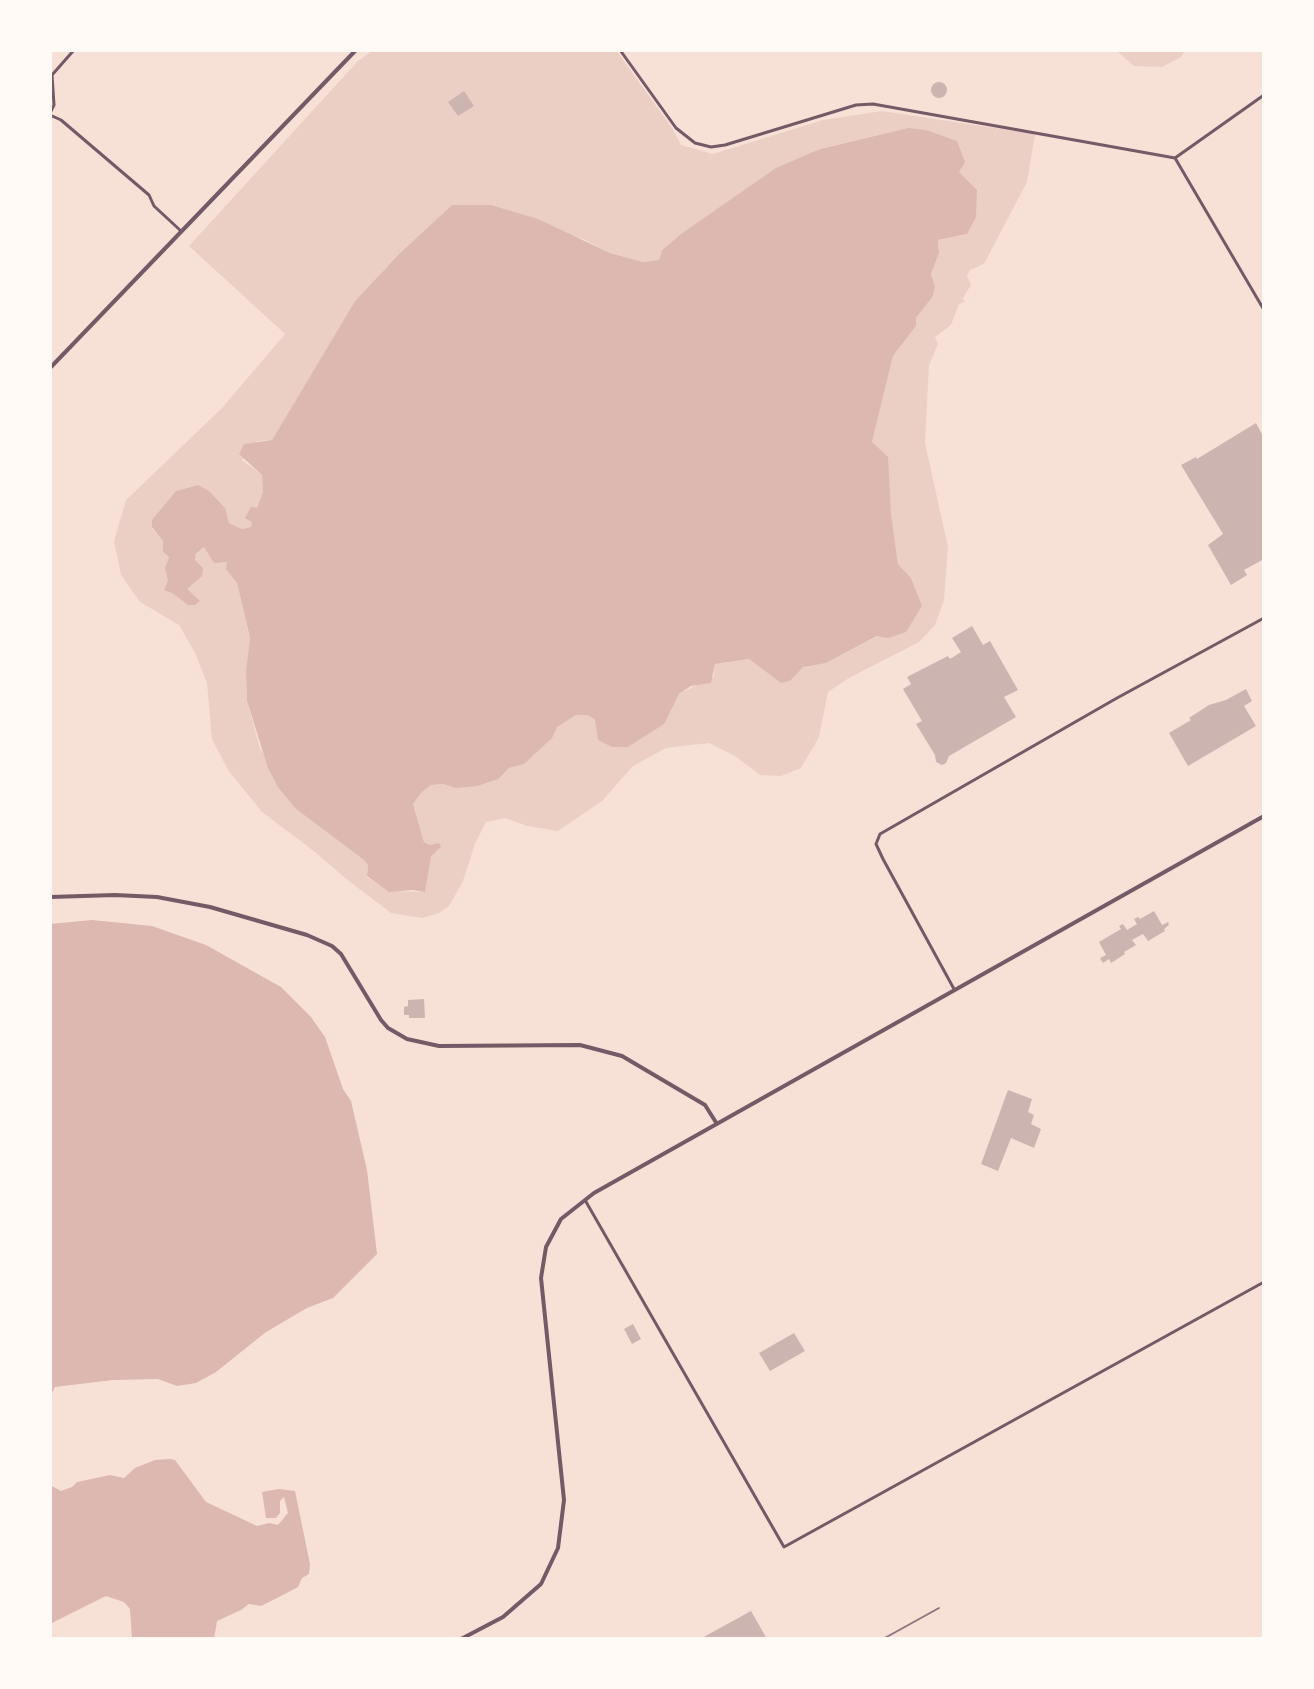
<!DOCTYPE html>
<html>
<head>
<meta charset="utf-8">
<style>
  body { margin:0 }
  #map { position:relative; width:1314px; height:1689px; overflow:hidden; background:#f7e1d7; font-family:Literata,serif }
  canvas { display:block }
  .frame { position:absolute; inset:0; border:52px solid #fffaf5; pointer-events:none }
</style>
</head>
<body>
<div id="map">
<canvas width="1314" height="1689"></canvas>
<div class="frame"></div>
</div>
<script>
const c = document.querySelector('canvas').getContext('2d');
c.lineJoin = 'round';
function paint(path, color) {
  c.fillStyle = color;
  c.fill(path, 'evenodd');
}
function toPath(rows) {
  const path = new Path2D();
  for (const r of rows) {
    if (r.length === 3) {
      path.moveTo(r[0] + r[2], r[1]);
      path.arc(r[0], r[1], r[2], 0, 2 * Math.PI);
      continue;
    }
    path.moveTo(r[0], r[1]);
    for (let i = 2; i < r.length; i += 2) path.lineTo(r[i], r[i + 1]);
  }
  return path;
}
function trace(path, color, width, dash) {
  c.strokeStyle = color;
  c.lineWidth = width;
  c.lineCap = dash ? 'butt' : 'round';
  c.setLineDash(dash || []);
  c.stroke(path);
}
const green = toPath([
  [373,50,616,50,672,128,681,145,713,154,823,120,882,111,1035,134,1027,182,984,264,970,270,967,275,971,285,963,298,965,302,959,304,951,325,935,337,938,344,929,365,925,443,948,547,944,600,935,625,919,642,849,678,828,692,819,737,801,768,781,776,760,775,735,756,709,743,666,748,633,766,602,801,558,831,527,826,505,818,486,822,475,844,463,881,449,906,439,913,422,918,391,913,345,878,315,852,262,812,228,770,212,739,207,683,195,653,179,625,140,602,121,575,114,541,126,500,222,408,285,334,189,246,357,62],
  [908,128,967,234,938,240,939,253,931,274,935,286,933,296,916,318,916,326,893,356,872,442,891,513,898,564,911,578,878,636,826,663,811,664,799,669,790,681,781,683,749,659,715,664,714,676,679,694,663,723,628,747,588,715,576,715,556,727,542,747,524,764,509,768,497,779,457,788,443,784,431,785,422,792,413,804,424,842,430,845,425,892,389,891,367,877,368,865,364,860,296,809,260,748,247,701,246,671,250,639,237,583,227,561,204,547,196,555,195,560,199,565,187,589,188,605,172,593,165,568,169,557,163,552,163,540,152,528,167,502,176,491,198,485,229,523,242,529,251,527,263,492,262,475,242,460,257,441,272,440,355,301,400,253,452,205,583,239,610,253,643,262,659,260,662,250,681,234,819,149],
  [1123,50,1186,50,1181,57,1162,67,1134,66,1118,52]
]);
const water = toPath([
  [908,128,926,130,957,141,965,162,959,172,977,190,976,217,967,234,938,240,939,253,931,274,935,286,933,296,916,318,916,326,893,356,872,442,888,457,891,513,898,564,911,578,922,606,906,632,888,638,877,636,826,663,803,667,790,681,781,683,749,659,715,664,711,683,691,686,679,694,664,724,628,747,612,747,598,740,595,720,588,715,576,715,557,727,552,738,524,764,509,768,498,779,477,786,456,788,443,784,431,785,422,792,413,804,424,842,430,845,439,843,441,847,431,856,425,892,412,890,389,892,367,876,368,865,364,860,296,809,278,787,268,768,247,701,246,671,250,638,237,583,226,569,227,562,214,563,204,547,196,554,195,560,203,568,202,576,187,589,200,601,195,605,188,605,172,593,164,590,168,581,165,568,169,557,163,552,163,541,152,527,152,520,176,491,198,485,209,491,225,508,229,523,242,529,251,527,252,522,245,518,251,507,257,508,263,492,262,475,239,454,244,444,272,440,355,301,400,253,452,205,491,205,538,219,610,253,643,262,659,260,662,250,681,234,776,168,820,149],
  [92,920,152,926,206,945,281,987,311,1017,325,1037,343,1089,351,1101,367,1170,377,1254,333,1298,307,1308,266,1332,216,1372,196,1383,177,1386,158,1379,113,1380,55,1387,50,1397,50,924],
  [170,1459,175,1460,206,1502,257,1526,269,1523,278,1525,288,1513,284,1497,280,1501,280,1513,276,1518,266,1518,262,1492,279,1489,295,1491,310,1564,309,1574,302,1578,298,1587,279,1597,261,1606,249,1604,241,1610,217,1621,214,1639,132,1639,130,1609,124,1602,106,1596,50,1624,50,1485,61,1491,72,1487,77,1482,110,1475,124,1478,135,1468,155,1460]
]);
const building = toPath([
  [939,90,8],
  [464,91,474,106,458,116,448,102],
  [1256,423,1264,438,1264,559,1244,570,1247,575,1231,585,1208,545,1223,534,1181,465,1196,457,1197,459],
  [972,626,983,645,990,641,1018,690,1004,697,1016,717,949,756,946,763,942,765,936,762,935,755,916,724,922,721,903,689,911,684,907,677,948,656,950,659,961,652,952,638],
  [1246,689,1252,701,1244,706,1256,726,1188,766,1169,733,1191,720,1189,718,1209,705,1226,700],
  [1154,911,1162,925,1168,922,1169,925,1164,929,1165,931,1148,941,1143,934,1132,940,1136,945,1124,952,1125,954,1111,963,1109,959,1103,963,1100,958,1106,955,1099,942,1121,929,1119,926,1123,924,1127,930,1137,924,1134,919,1138,917,1140,919],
  [424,999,425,1018,409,1018,409,1015,404,1015,404,1007,408,1006,408,1000],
  [1008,1090,1032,1099,1028,1112,1034,1115,1031,1124,1041,1129,1034,1148,1011,1138,998,1171,981,1164],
  [633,1324,641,1339,632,1344,624,1329],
  [794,1333,805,1351,770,1371,759,1353],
  [751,1611,767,1639,700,1639]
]);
const minor = toPath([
  [620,50,676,128,695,143,711,147,725,145,856,105,873,104,1175,158],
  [50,113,54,105,52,75,74,50],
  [50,115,61,120,149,195,154,206,181,231],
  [1175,158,1264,310],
  [1175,158,1264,95],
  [954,989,883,859,876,844,880,834,1117,698,1264,618],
  [585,1200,784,1547,1264,1282]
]);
const tertiary = toPath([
  [50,368,356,50],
  [50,897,115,895,157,897,210,907,307,935,332,946,341,954,381,1020,388,1028,407,1039,439,1046,580,1045,622,1056,705,1105,717,1124],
  [461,1639,503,1617,541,1584,558,1548,564,1500,541,1278,546,1247,561,1219,594,1193,1264,816]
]);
const rail = toPath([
  [883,1639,939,1608]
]);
paint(green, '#ebcfc5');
paint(water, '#dcb8b0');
paint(building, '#ccb4b1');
trace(minor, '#755966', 3);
trace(tertiary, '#755966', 4);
trace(rail, '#8f747c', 2);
</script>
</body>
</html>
